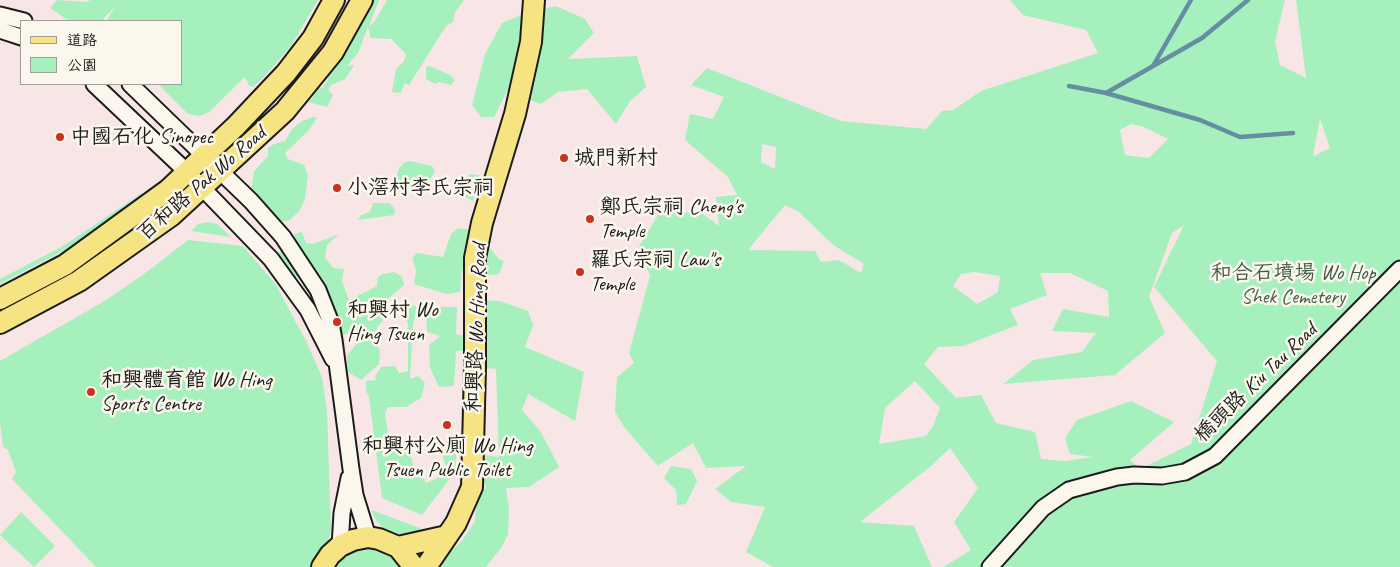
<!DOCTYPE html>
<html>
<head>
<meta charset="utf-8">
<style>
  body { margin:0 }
  #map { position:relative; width:1400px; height:567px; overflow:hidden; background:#f8e6e7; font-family:Caveat,"LXGW WenKai TC",sans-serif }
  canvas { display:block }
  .legend { position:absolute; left:20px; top:20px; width:162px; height:65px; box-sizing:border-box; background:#fbf7ec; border:1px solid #a29f99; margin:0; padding:6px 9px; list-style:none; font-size:15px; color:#1c1c1c }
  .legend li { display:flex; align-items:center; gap:10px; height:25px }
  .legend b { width:25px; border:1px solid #a29f99 }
</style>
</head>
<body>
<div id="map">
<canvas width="1400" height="567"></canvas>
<ul class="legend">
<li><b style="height:6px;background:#f6e381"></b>道路</li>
<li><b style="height:14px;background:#a6f0be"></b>公園</li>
</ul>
</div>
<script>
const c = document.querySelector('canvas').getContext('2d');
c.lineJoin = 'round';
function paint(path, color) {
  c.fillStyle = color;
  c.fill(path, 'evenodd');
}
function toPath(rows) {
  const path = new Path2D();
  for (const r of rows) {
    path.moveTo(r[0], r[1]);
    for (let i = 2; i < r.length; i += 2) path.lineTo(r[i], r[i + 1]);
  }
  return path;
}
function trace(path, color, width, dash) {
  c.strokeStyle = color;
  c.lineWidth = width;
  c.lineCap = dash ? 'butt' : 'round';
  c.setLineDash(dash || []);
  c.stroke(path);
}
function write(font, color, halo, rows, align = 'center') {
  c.font = font + ' Caveat,"LXGW WenKai TC",sans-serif';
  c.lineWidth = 5;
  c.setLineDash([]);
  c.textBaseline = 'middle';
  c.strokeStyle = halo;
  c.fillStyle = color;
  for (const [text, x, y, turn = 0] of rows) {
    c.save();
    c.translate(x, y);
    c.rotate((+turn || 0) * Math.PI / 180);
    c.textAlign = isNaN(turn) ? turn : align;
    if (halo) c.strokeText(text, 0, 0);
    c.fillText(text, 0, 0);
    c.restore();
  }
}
const green = toPath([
  [57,0,86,2,91,0,318,0,291,46,263,78,253,87,249,86,245,77,209,112,200,116,188,114,158,84,181,84,181,21,106,21,115,7,103,19,105,21,69,21,50,8],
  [372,0,379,0,369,26,375,21,387,0,464,0,455,12,453,22,446,26,409,85,405,83,401,93,392,92,396,69,404,61,406,54,391,39,371,38,368,27,358,53,347,66,354,65,352,69,345,79,331,85,328,90,333,95,327,107,308,102,314,96,314,87,322,88,328,80,329,70,338,64,338,57,343,47,349,46,353,33,359,29],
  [1010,0,1285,0,1275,41,1280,65,1306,78,1296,0,1400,0,1400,567,943,567,971,550,954,522,978,488,950,448,931,466,860,522,914,526,932,567,773,567,746,552,765,507,731,502,715,489,746,466,706,468,693,443,658,466,624,427,615,412,617,377,634,363,629,353,650,276,638,248,661,210,703,214,719,226,716,197,737,195,728,177,685,140,690,114,713,119,724,97,691,85,707,68,841,121,926,129,942,111,953,110,981,91,1098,53,1086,30,1023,15],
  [1320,119,1330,148,1314,156,1313,156],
  [1131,124,1144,127,1168,139,1149,158,1125,155,1120,130],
  [762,144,776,147,775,169,761,162],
  [785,205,799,212,833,245,864,264,861,273,839,260,821,262,815,251,748,250],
  [1184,225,1154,287,1217,361,1191,444,1140,469,1130,460,1174,422,1131,401,1077,420,1065,438,1070,454,1093,457,1066,461,1041,459,1035,432,996,423,981,395,956,398,924,364,938,347,963,346,1018,325,1010,309,1047,295,1040,273,1070,273,1108,291,1109,317,1063,309,1052,331,1096,333,1082,352,1033,360,1003,384,1115,375,1165,333,1149,297,1172,233],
  [974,272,1000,276,998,292,977,304,953,286,961,274],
  [915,381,940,408,932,428,926,436,879,444,885,408],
  [556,6,585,19,594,33,568,59,637,56,646,87,630,101,616,124,587,89,558,92,541,104,522,97,510,85,494,117,481,117,472,105,485,54,502,23,528,12],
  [430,66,450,75,455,80,451,85,439,82,435,84,426,79,426,67],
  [313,117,317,118,309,130,285,153,288,159,304,165,308,176,305,199,300,210,290,220,279,223,251,191,254,171,268,156,268,148,274,144,285,141,292,129,302,121],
  [410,161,432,166,435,171,430,180,424,186,406,188,400,183,397,175,399,168,405,162],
  [470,174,480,175,473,201,461,195,460,187],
  [142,193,144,196,65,250,0,284,0,279,63,246],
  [373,203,390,203,395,210,394,215,358,220,361,215,370,212],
  [208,222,217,224,231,237,191,231,198,224],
  [458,228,471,230,486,243,499,259,504,261,499,274,469,277,462,270,460,292,446,294,414,284,416,270,412,258,417,253,443,257,451,234],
  [302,232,306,243,313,244,339,234,327,245,325,257,333,268,344,269,342,281,349,300,377,286,378,277,383,274,394,272,402,277,404,285,381,305,384,314,382,322,377,327,376,338,380,352,379,364,361,380,348,372,347,356,360,339,351,334,341,334,337,312,329,301,309,259,305,255,311,269,296,277,279,281,265,265,279,253,289,237,297,244,294,234],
  [188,240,243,246,276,285,307,343,322,377,327,411,331,529,329,541,324,552,310,567,96,567,12,479,16,472,8,450,3,447,0,424,0,361,103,302,144,274],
  [483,300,500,301,528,311,533,325,525,347,584,372,575,421,528,394,522,410,541,432,559,467,529,487,506,488,509,508,508,535,501,548,486,567,422,567,440,561,462,541,475,521,476,501,486,487,482,478,483,462,487,455,499,457,496,369,485,368,466,383,469,350,456,351,454,386,439,387,430,368,429,345,440,336,427,332,426,315,432,307,457,307,456,334,470,338],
  [399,303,411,303,417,308,413,324,410,379,418,376,425,383,421,398,406,407,388,407,385,413,388,434,394,443,403,445,411,456,413,466,424,469,422,475,426,483,437,478,446,467,439,444,457,442,455,472,422,515,382,498,369,397,366,391,366,381,376,380,375,376,381,367,395,366,399,373,408,371,408,323,404,318],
  [671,466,691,469,697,481,686,504,677,505,676,490,664,478],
  [371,510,420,528,427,535,411,538,397,536,386,530,377,522],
  [21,512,55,546,34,567,0,535],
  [367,548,380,549,392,556,402,567,334,567,342,557,353,550]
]);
const stream = toPath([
  [1153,66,1191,0],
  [1069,86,1106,93,1200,120,1240,137,1293,133],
  [1106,93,1202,38,1248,0]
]);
const minor = toPath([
  [0,15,24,21],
  [0,30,21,37],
  [94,84,187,172,271,259,308,310,333,359],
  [130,84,251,201,283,237,318,290,331,323,334,340,351,469,355,495,368,537],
  [340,546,342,513,349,478],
  [990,567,1043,508,1069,490,1117,477,1134,475,1162,476,1185,472,1215,456,1400,269]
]);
const major = toPath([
  [0,299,65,265,168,190,236,126,286,73,313,38,334,0],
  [0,323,79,281,172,215,285,111,333,52,362,0],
  [398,547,447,536],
  [322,567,330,555,340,546,353,540,368,537,379,539,398,547,414,567],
  [426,567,456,523,472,487,475,368,475,258,482,223,515,114,531,42,534,0]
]);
const markers = [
  [60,137,5,"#c8321e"],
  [564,158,5,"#c8321e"],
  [337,188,5,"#c8321e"],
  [590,219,5,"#c8321e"],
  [580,272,5,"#c8321e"],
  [337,322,5,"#c8321e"],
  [91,392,5,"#c8321e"],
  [447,425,5,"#c8321e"]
];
const poiNames = [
  ["中國石化 Sinopec",70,137],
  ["城門新村",574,158],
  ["小滘村李氏宗祠",347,188],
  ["鄭氏宗祠 Cheng's",600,207],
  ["Temple",600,231],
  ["羅氏宗祠 Law\"s",590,260],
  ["Temple",590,284],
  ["和興村 Wo",347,310],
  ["Hing Tsuen",347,334],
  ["和興體育館 Wo Hing",101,380],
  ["Sports Centre",101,404],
  ["和興村公廁 Wo Hing",447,446,"center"],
  ["Tsuen Public Toilet",447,470,"center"]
];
const streetNames = [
  ["百和路 Pak Wo Road",202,184,-41],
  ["和興路 Wo Hing Road",477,328,-88],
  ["橋頭路 Kiu Tau Road",1256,383,-44]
];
const parkNames = [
  ["和合石墳場 Wo Hop",1293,273],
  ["Shek Cemetery",1293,297]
];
paint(green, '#a6f0be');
trace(stream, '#668ea1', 4.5);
trace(minor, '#1c1c1c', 19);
trace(major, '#1c1c1c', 24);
trace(minor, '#fbf7ec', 15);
trace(major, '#f6e381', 20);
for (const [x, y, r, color] of markers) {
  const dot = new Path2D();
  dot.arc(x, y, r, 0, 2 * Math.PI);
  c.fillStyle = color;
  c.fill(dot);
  trace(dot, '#fbf7ec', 2);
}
write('21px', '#1c1c1c', '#fbf7ec', poiNames, 'left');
write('21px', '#1c1c1c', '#fbf7ec', streetNames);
write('21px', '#455c4d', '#fbf7ec', parkNames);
</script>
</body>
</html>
